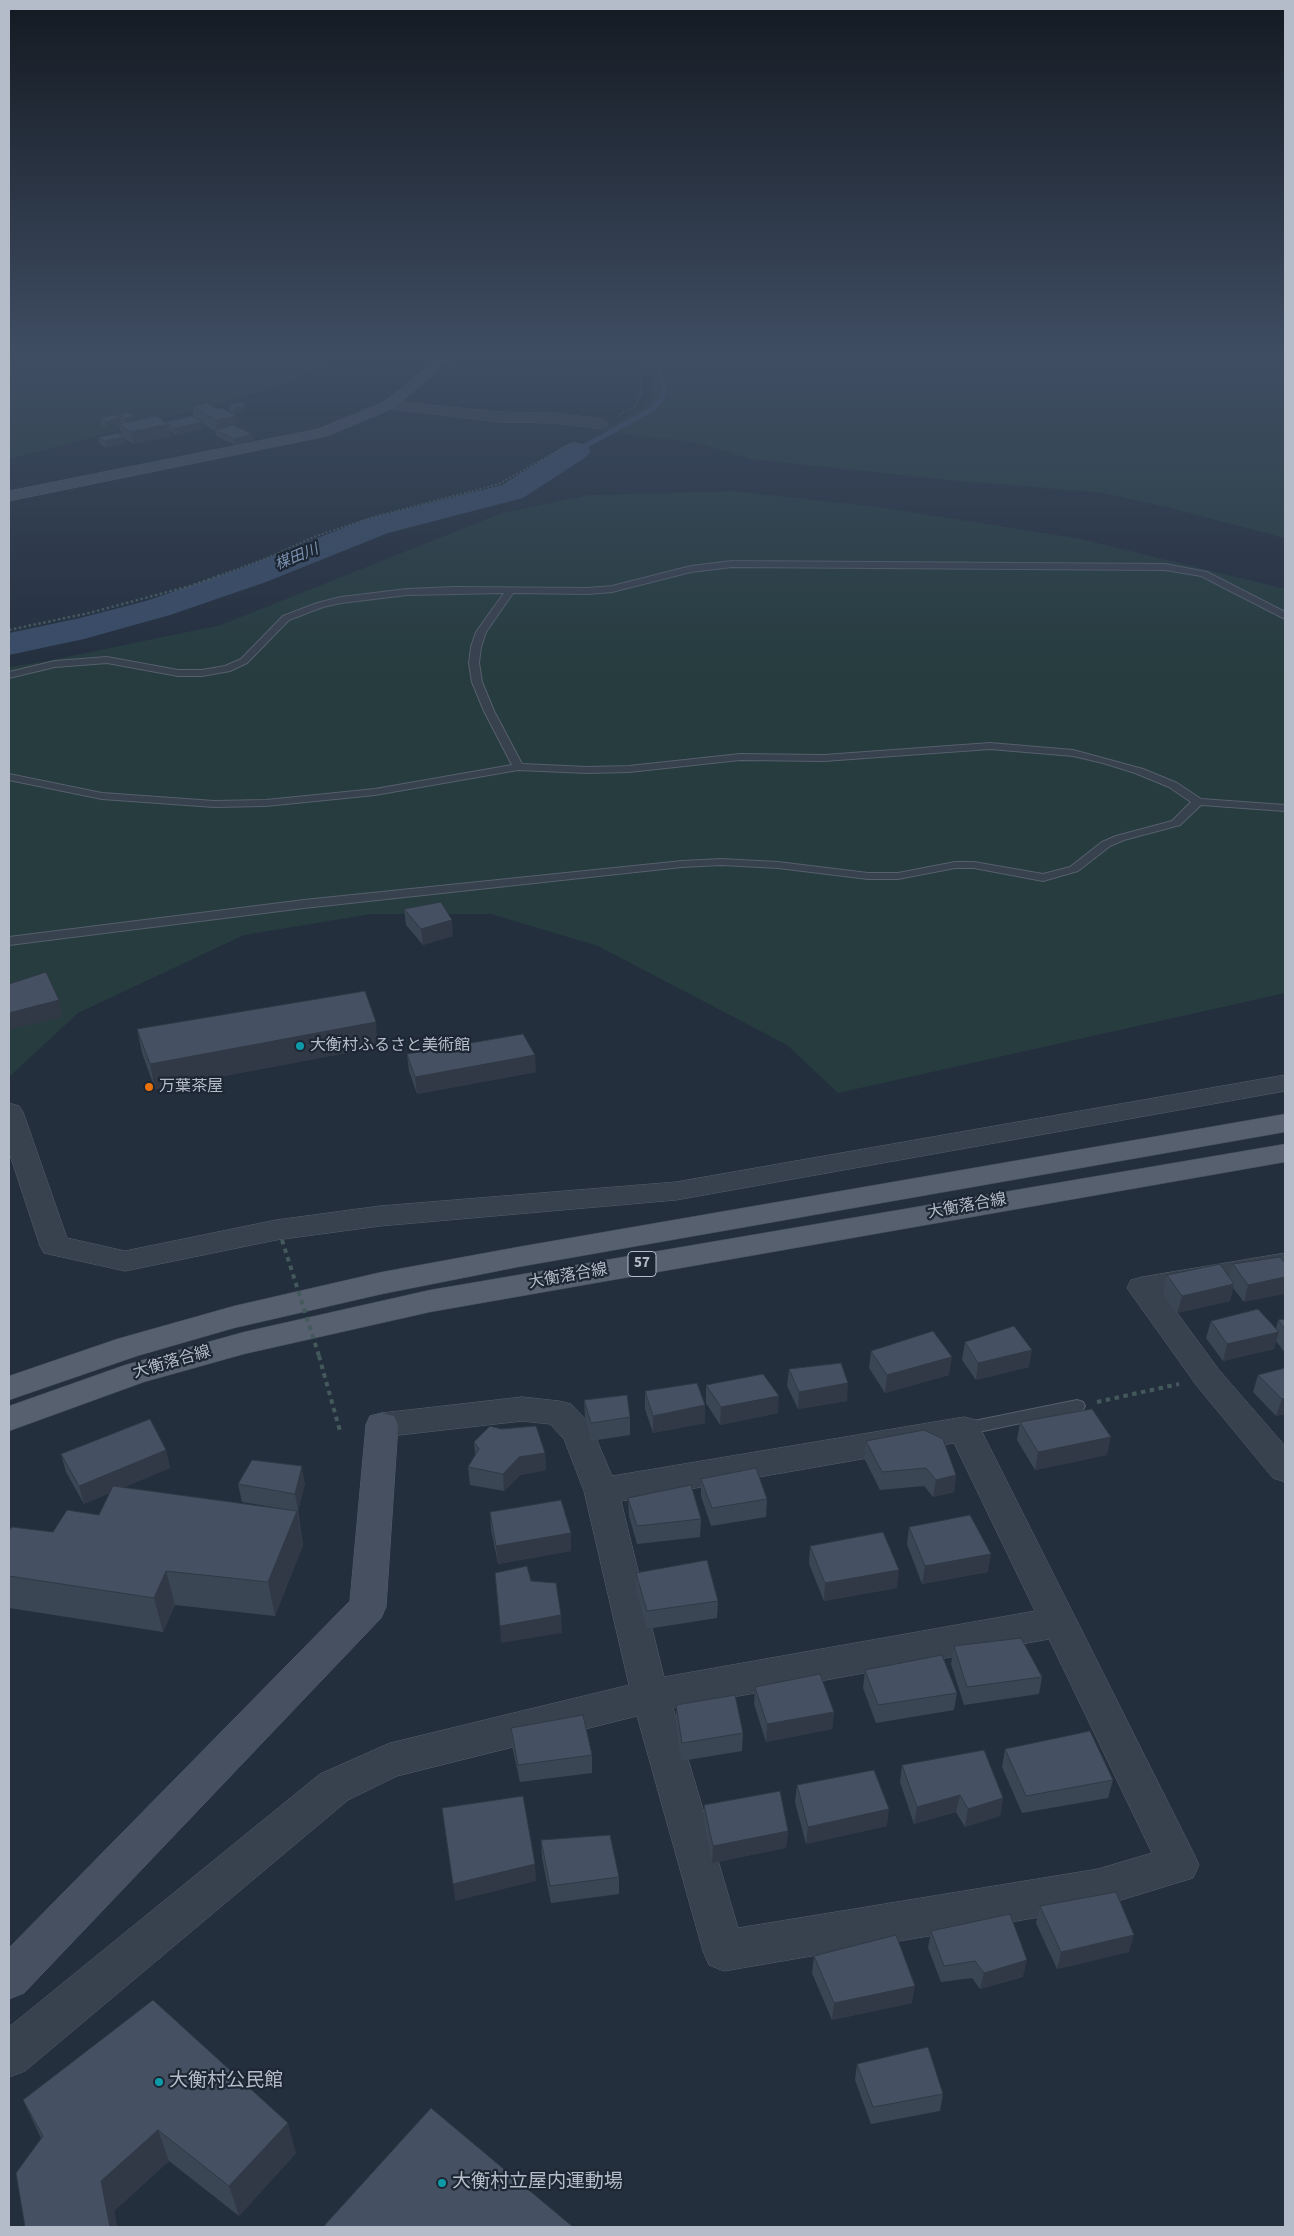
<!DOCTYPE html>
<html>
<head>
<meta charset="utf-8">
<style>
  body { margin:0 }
  #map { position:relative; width:1294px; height:2236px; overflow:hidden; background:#242f3e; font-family:"Source Sans 3",sans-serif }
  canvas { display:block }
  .frame { position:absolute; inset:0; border:10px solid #b4bcc9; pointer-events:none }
</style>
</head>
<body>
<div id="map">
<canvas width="1294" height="2236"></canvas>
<div class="frame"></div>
</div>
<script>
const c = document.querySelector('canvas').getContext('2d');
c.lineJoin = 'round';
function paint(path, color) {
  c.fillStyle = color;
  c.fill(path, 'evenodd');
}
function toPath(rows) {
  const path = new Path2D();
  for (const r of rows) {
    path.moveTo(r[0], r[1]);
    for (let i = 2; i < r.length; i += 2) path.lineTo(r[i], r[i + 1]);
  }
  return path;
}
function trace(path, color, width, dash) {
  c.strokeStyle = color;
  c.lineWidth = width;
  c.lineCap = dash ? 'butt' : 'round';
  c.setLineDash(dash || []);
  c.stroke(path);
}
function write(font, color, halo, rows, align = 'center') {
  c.font = font + ' "Source Sans 3","Noto Sans JP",sans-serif';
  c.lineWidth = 4.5;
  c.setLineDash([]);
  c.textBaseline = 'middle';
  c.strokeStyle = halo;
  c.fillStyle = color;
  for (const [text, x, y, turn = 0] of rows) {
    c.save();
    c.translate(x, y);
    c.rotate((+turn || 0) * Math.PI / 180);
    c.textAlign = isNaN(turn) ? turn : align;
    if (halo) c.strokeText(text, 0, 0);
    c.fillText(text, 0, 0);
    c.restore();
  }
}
const green = toPath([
  [9,358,338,358,291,382,215,405,9,459],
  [658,358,1285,358,1285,538,1170,508,1102,493,948,480,751,459,699,443,602,431,649,403,653,387,648,371],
  [734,491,879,507,1081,539,1285,589,1285,993,838,1093,787,1045,598,946,491,914,371,914,244,935,78,1013,9,1077,9,667,47,661,221,625,502,513,589,495]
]);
const stream = toPath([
  [576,451,651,410,661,400,665,389,660,370,662,364,670,358]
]);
const river = toPath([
  [576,442,586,445,591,451,586,457,523,498,388,533,266,582,170,615,84,639,9,655,9,633,80,618,146,601,242,568,366,519,502,485,566,445,576,442]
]);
const pathFar2 = toPath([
  [619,415,634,407,641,393,640,363,646,358],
  [218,576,267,558,316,536,377,516,499,484,575,441]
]);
const pathFar1 = toPath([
  [9,630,89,613,190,586,221,575]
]);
const path = toPath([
  [319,1356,340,1431],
  [1097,1402,1179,1384]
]);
const lane = toPath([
  [732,561,1165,564,1207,572,1285,612,1285,619,1201,576,1165,570,732,567,691,572,612,592,588,594,513,593,486,632,481,647,479,663,482,682,494,711,522,764,587,767,629,766,740,754,824,755,990,743,1073,750,1143,769,1177,783,1201,799,1285,805,1285,811,1201,805,1180,825,1124,840,1110,846,1078,871,1043,881,974,868,955,868,898,879,868,879,778,868,721,865,682,867,304,908,9,945,9,937,304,900,682,861,721,859,778,862,868,873,898,873,955,862,974,862,1043,874,1070,867,1102,842,1116,836,1172,821,1191,802,1169,787,1135,773,1103,763,1073,756,990,749,824,761,740,760,629,772,587,773,518,770,375,795,266,806,214,807,102,799,9,780,9,774,102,793,214,801,266,800,375,789,512,765,484,711,472,682,469,663,471,647,476,632,504,593,407,595,341,603,323,607,289,620,247,663,230,671,202,676,178,676,107,663,55,667,9,678,9,672,55,661,107,657,178,670,202,670,225,666,241,659,283,616,317,603,341,597,407,589,455,587,588,588,612,586,691,566,732,561],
  [1077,1400,1083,1402,1085,1406,1083,1410,964,1435,958,1433,956,1429,958,1425,964,1423,1077,1400]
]);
const street = toPath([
  [389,401,499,412,554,413,601,419,606,421,609,424,606,427,601,429,554,423,499,422,384,408,382,405,384,402,389,401],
  [1285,1075,1285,1091,676,1200,380,1226,276,1240,125,1271,44,1253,40,1246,9,1152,9,1103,19,1106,23,1112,67,1238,125,1251,276,1220,380,1206,676,1182,1285,1075],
  [1285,1253,1285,1273,1164,1295,1219,1370,1285,1446,1285,1482,1273,1478,1197,1386,1127,1288,1131,1280,1142,1277,1285,1253],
  [522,1397,559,1401,571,1404,590,1424,612,1476,964,1417,976,1420,1193,1852,1199,1865,1193,1878,1098,1907,724,1971,709,1965,703,1951,637,1716,397,1776,348,1800,25,2071,9,2077,9,2027,320,1774,390,1743,629,1685,584,1491,564,1439,550,1424,522,1421,382,1437,370,1434,366,1425,370,1416,382,1413,522,1397],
  [954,1443,1035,1611,664,1677,621,1501,954,1443],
  [1049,1639,1152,1853,1098,1869,738,1928,673,1708,1049,1639]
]);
const secondary = toPath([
  [438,358,453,358,394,408,327,436,9,501,9,491,318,429,384,402,438,358],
  [382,1413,394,1416,398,1425,386,1607,381,1618,24,1993,9,1999,9,1948,350,1601,366,1425,370,1416,382,1413]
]);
const primary = toPath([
  [1285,1114,1285,1132,518,1267,382,1294,234,1328,137,1356,9,1400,9,1376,117,1339,234,1306,382,1272,518,1247,1285,1114],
  [1285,1144,1285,1162,430,1312,244,1354,144,1382,9,1431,9,1406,125,1365,244,1332,430,1290,1285,1144]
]);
const pathBridge = toPath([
  [282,1240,319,1356]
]);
const wall = toPath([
  [229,405,245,405,246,411,234,414,230,411],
  [192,407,237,428,253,440,235,445,216,436,215,431,203,424,204,428,176,435,169,430,170,436,133,444,124,438,125,443,106,448,99,443,98,437,121,435,119,425,107,428,101,425,100,418,119,417,119,415,135,420,165,422,193,416],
  [404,909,453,936,423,945,406,925],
  [137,1029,378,1047,155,1089,142,1053],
  [407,1054,536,1072,417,1094,409,1071],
  [1280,1257,1244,1302,1233,1288,1230,1301,1177,1313,1163,1292,1167,1275,1229,1277,1233,1264],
  [1285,1319,1285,1353,1276,1341,1274,1349,1223,1361,1206,1338,1211,1321,1276,1329,1278,1320],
  [965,1342,1029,1367,976,1380,962,1360],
  [871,1351,949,1375,885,1393,869,1368],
  [1285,1368,1285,1414,1276,1416,1253,1392,1258,1375],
  [789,1369,847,1401,798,1409,787,1386],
  [706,1385,778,1413,720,1425,706,1403],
  [645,1391,705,1405,705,1423,653,1433,645,1409],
  [584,1400,630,1417,630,1435,591,1441,585,1417],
  [1020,1422,1107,1455,1035,1470,1017,1440],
  [866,1441,956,1475,954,1492,933,1497,924,1486,880,1490,864,1458],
  [474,1442,545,1453,546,1470,520,1475,504,1491,470,1485,468,1467,475,1455],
  [166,1450,170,1468,122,1488,285,1509,242,1502,238,1484,305,1483,298,1511,303,1545,275,1616,175,1605,163,1632,9,1608,9,1531,53,1532,99,1515,110,1493,84,1504,66,1472,61,1454],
  [701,1479,767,1499,766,1517,711,1526,701,1496],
  [628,1498,701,1519,700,1537,637,1544,629,1516],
  [490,1512,571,1551,498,1564,491,1529],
  [909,1527,988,1572,922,1584,907,1544],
  [810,1546,897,1588,824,1601,809,1564],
  [636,1573,718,1601,717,1618,647,1629,636,1591],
  [954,1646,1042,1677,1039,1694,964,1705,951,1664],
  [865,1670,957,1693,954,1710,876,1723,863,1688],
  [755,1687,834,1712,832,1729,766,1742,754,1704],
  [676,1705,743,1733,742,1751,681,1761,676,1723],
  [511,1728,592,1755,592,1773,520,1782,512,1746],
  [1005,1749,1113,1780,1108,1798,1022,1813,1002,1767],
  [902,1765,1003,1798,1000,1816,965,1827,956,1812,914,1824,900,1782],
  [797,1785,887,1826,806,1844,795,1802],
  [704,1805,788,1831,786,1848,712,1863,704,1822],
  [541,1840,619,1877,619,1894,551,1903,542,1858],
  [1040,1906,1129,1952,1057,1969,1036,1923],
  [931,1931,1023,1977,980,1989,972,1978,941,1982,928,1948],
  [814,1956,912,2003,832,2020,812,1973],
  [857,2064,943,2094,940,2111,871,2124,855,2080],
  [23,2100,296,2153,239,2216,169,2161,114,2211,117,2227,25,2227,41,2138]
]);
const shadedWall = toPath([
  [245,405,246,411,234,414,234,408],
  [134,416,135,422,126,424,125,418],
  [236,416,237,428,217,431,216,420],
  [120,418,121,424,107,428,106,422],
  [203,422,204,428,176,435,175,428],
  [168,424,170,436,133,444,131,432],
  [252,434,253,440,235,445,234,439],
  [124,437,125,443,106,448,105,441],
  [452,920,453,936,423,945,421,929],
  [59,1000,63,1017,9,1030,9,1013],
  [376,1022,378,1047,155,1089,150,1064],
  [535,1055,536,1072,417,1094,415,1077],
  [1285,1277,1285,1294,1244,1302,1248,1285],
  [1234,1284,1230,1301,1177,1313,1182,1296],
  [1279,1332,1274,1349,1223,1361,1227,1344],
  [1032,1350,1029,1367,976,1380,978,1363],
  [952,1357,949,1375,885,1393,887,1375],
  [848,1383,847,1401,798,1409,799,1392],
  [779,1396,778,1413,720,1425,721,1407],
  [1285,1398,1285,1414,1276,1416,1282,1399],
  [705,1405,705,1423,653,1433,653,1416],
  [1111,1437,1107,1455,1035,1470,1038,1452],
  [166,1450,170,1468,84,1504,79,1486],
  [545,1453,546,1470,520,1475,504,1491,503,1474,519,1457],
  [302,1466,305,1483,298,1511,295,1494],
  [956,1475,954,1492,933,1497,936,1480],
  [297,1511,303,1545,275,1616,268,1582],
  [571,1533,571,1551,498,1564,496,1546],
  [991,1554,988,1572,922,1584,925,1566],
  [899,1570,897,1588,824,1601,825,1583],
  [166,1571,175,1605,163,1632,154,1598],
  [561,1615,562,1633,501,1643,500,1626],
  [834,1712,832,1729,766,1742,767,1724],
  [960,1795,956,1812,914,1824,917,1807],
  [1003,1798,1000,1816,965,1827,968,1809],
  [889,1809,887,1826,806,1844,808,1827],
  [788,1831,786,1848,712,1863,713,1846],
  [535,1864,536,1881,455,1901,453,1884],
  [1134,1935,1129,1952,1057,1969,1061,1952],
  [1027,1960,1023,1977,980,1989,984,1973],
  [915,1986,912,2003,832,2020,834,2003],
  [288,2123,296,2153,239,2216,229,2186],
  [158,2130,169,2161,114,2211,117,2227,110,2227,101,2181]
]);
const building = toPath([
  [240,402,245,405,234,408,229,405,240,402],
  [207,403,217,409,222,408,236,416,216,420,192,407,207,403],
  [128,412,134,416,125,418,119,415,128,412],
  [114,415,120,418,106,422,100,418,114,415],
  [156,416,168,424,131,432,119,424,156,416],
  [192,416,203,422,175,428,165,422,192,416],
  [233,425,252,434,234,439,215,430,233,425],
  [118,433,124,437,105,441,98,437,118,433],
  [441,902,452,920,421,929,404,909,441,902],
  [46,972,59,1000,9,1013,9,984,46,972],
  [365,991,376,1022,150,1064,137,1029,365,991],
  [523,1034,535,1055,415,1077,407,1054,523,1034],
  [1280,1257,1285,1263,1285,1277,1248,1285,1233,1264,1280,1257],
  [1220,1264,1234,1284,1182,1296,1167,1275,1220,1264],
  [1258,1309,1279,1332,1227,1344,1211,1321,1258,1309],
  [1285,1319,1285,1329,1278,1320,1285,1319],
  [1014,1326,1032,1350,978,1363,965,1342,1014,1326],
  [933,1331,952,1357,887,1375,871,1351,933,1331],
  [841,1363,848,1383,799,1392,789,1369,841,1363],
  [1285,1368,1285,1398,1282,1399,1258,1375,1285,1368],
  [763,1374,779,1396,721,1407,706,1385,763,1374],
  [697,1383,705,1405,653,1416,645,1391,697,1383],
  [627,1395,630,1417,591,1423,584,1400,627,1395],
  [1092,1409,1111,1437,1038,1452,1020,1422,1092,1409],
  [150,1419,166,1450,79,1486,61,1454,150,1419],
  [490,1426,501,1429,536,1426,545,1453,519,1457,503,1474,468,1467,479,1449,474,1442,490,1426],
  [924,1430,943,1439,956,1475,936,1480,926,1468,882,1472,866,1441,924,1430],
  [252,1460,302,1466,295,1494,238,1484,252,1460],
  [756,1468,767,1499,712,1508,701,1479,756,1468],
  [691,1485,701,1519,637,1526,628,1498,691,1485],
  [113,1486,297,1511,268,1582,166,1571,154,1598,9,1576,9,1531,12,1527,53,1532,67,1510,99,1515,113,1486],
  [561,1500,571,1533,496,1546,490,1512,561,1500],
  [970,1515,991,1554,925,1566,909,1527,970,1515],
  [883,1532,899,1570,825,1583,810,1546,883,1532],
  [707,1560,718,1601,647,1611,636,1573,707,1560],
  [527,1566,531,1581,556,1583,561,1615,500,1626,495,1573,527,1566],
  [1021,1638,1042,1677,967,1687,954,1646,1021,1638],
  [942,1655,957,1693,878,1705,865,1670,942,1655],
  [820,1674,834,1712,767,1724,755,1687,820,1674],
  [735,1695,743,1733,682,1743,676,1705,735,1695],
  [583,1715,592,1755,518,1765,511,1728,583,1715],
  [1090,1731,1113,1780,1026,1796,1005,1749,1090,1731],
  [984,1750,1003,1798,968,1809,960,1795,917,1807,902,1765,984,1750],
  [874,1770,889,1809,808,1827,797,1785,874,1770],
  [780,1791,788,1831,713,1846,704,1805,780,1791],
  [523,1796,535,1864,453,1884,442,1808,523,1796],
  [610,1835,619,1877,550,1886,541,1840,610,1835],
  [1116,1892,1134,1935,1061,1952,1040,1906,1116,1892],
  [1010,1914,1027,1960,984,1973,975,1961,944,1966,931,1931,1010,1914],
  [896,1935,915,1986,834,2003,814,1956,896,1935],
  [153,2000,288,2123,229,2186,158,2130,101,2181,110,2227,25,2227,16,2173,43,2136,23,2100,153,2000],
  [928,2047,943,2094,873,2107,857,2064,928,2047],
  [431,2108,573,2227,323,2227,431,2108]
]);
const markers = [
  [300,1046,5,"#0f9aa8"],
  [149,1087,5,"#e8710a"],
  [159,2082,5,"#0f9aa8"],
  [442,2183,5,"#0f9aa8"]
];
const farWaternames = [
  ["楳田川",297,558,-22]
];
const shields = [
  [642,1264,28]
];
const shieldNames = [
  ["57",642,1264]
];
const poiNames = [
  ["大衡村ふるさと美術館",310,1046],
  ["万葉茶屋",159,1087]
];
const streetNames = [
  ["大衡落合線",967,1207,-10],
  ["大衡落合線",568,1277,-10],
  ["大衡落合線",172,1363,-16]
];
const nearPoinames = [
  ["大衡村公民館",169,2082],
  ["大衡村立屋内運動場",452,2183]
];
paint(green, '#263c3f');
trace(stream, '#394c67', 5);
paint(river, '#394c67');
trace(lane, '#565f6c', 2);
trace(street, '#565f6c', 1);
trace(secondary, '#565f6c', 1);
trace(primary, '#414a57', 1);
trace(pathFar2, '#44595c', 2, [2, 2]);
trace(pathFar1, '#44595c', 2.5, [2.5, 2.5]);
trace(path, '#44595c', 4, [4.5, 4.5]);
paint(lane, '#38414e');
paint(street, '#38414e');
paint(secondary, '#465061');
paint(primary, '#56606e');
trace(pathBridge, '#44595c', 4, [4.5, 4.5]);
paint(wall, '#3b4654');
paint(shadedWall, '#303945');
paint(building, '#455162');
trace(building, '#303945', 1);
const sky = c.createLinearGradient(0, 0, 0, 671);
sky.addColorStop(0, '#141a22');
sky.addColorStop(0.53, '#3f4d63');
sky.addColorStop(1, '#3f4d6300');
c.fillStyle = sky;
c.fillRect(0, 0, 1294, 671);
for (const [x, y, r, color] of markers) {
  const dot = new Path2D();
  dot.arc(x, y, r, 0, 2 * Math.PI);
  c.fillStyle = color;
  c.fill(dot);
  trace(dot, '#1d2633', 2);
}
write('italic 15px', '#7c92b1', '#1d2633', farWaternames);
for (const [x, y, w] of shields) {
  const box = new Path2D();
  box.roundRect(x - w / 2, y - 12.5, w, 25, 4);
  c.fillStyle = '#1d2633';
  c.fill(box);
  trace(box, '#b4bcc9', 1);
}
write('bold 15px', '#b4bcc9', null, shieldNames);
write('16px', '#b4bcc9', '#1d2633', poiNames, 'left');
write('16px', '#b4bcc9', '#1d2633', streetNames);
write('19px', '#b4bcc9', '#1d2633', nearPoinames, 'left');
</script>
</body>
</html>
